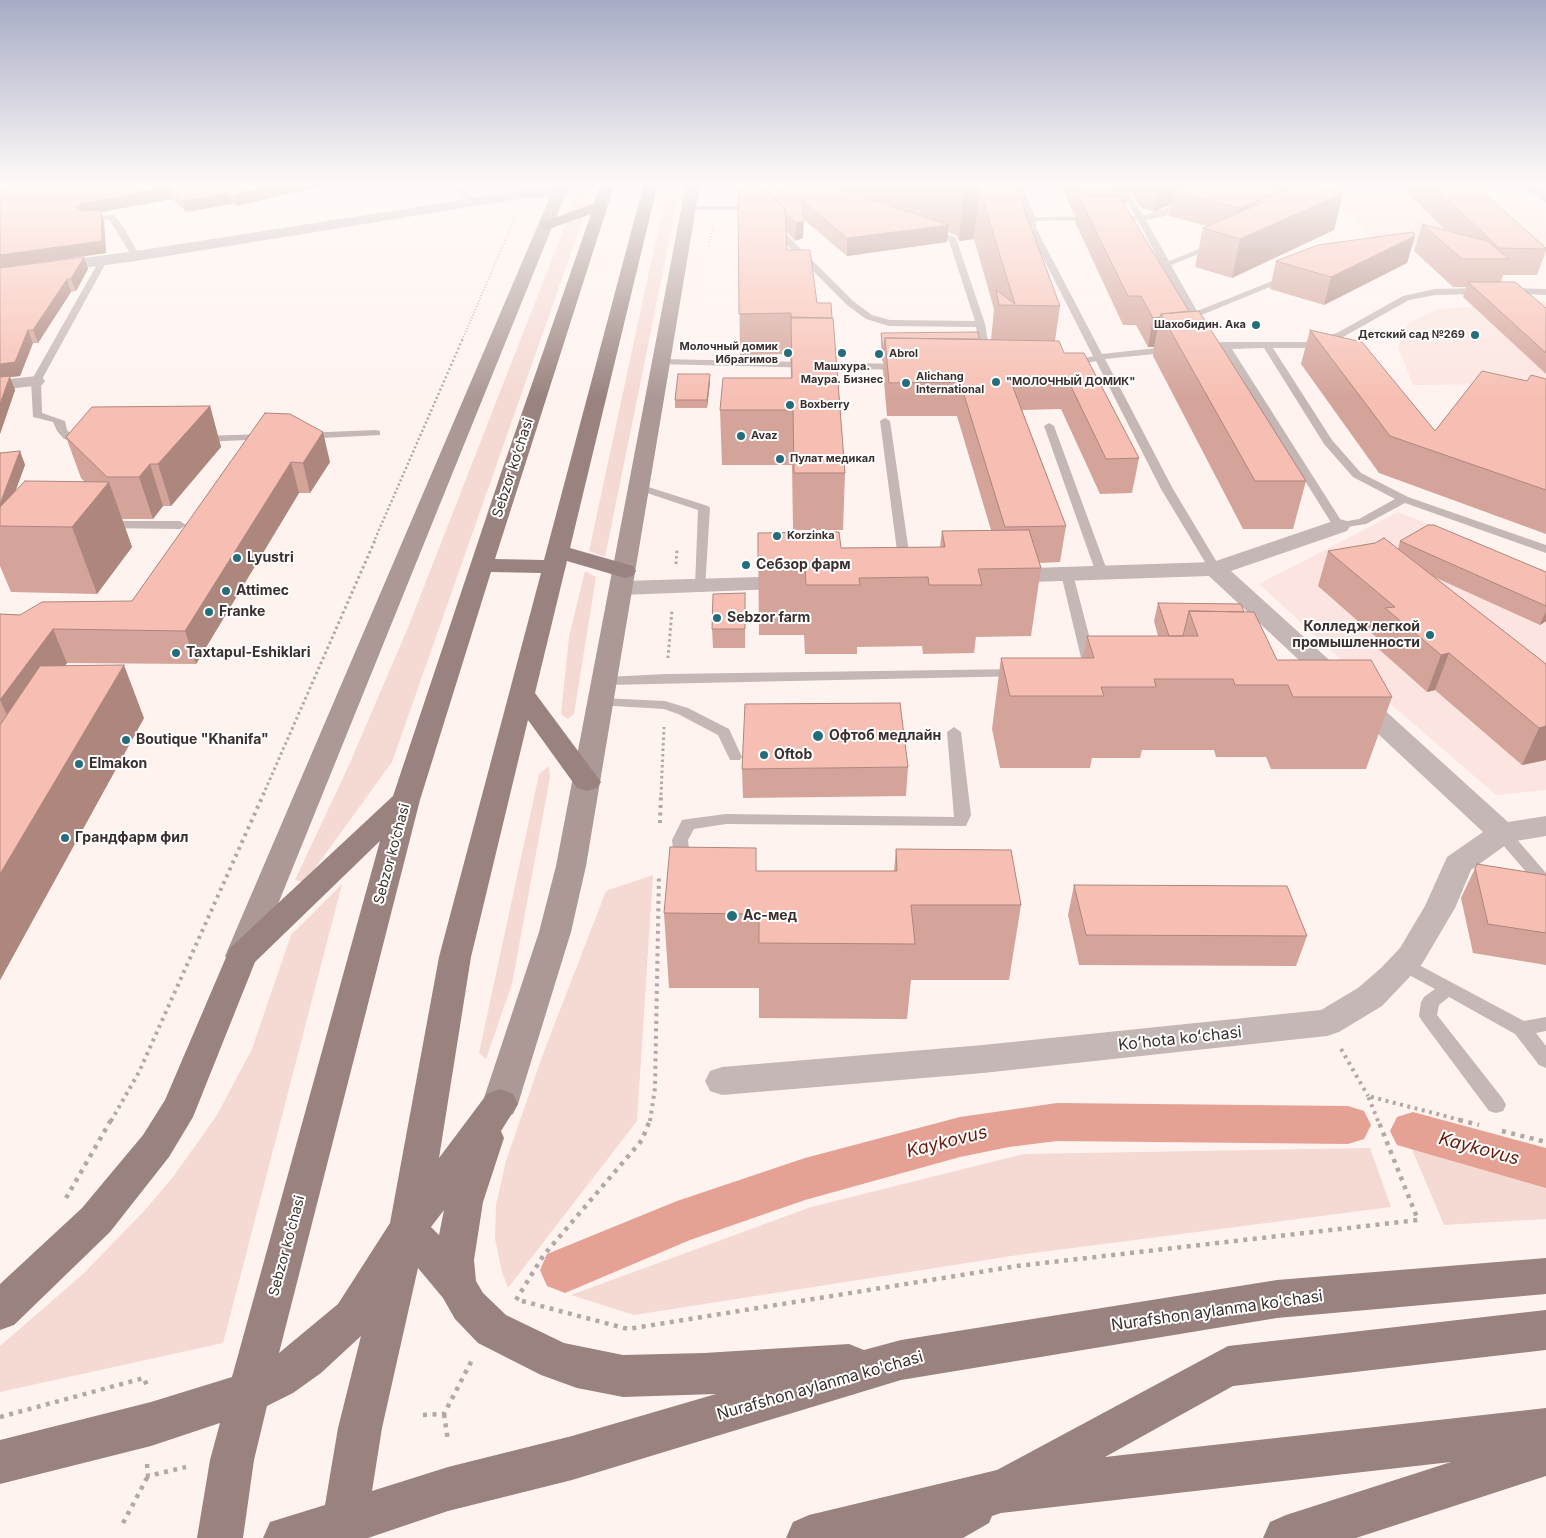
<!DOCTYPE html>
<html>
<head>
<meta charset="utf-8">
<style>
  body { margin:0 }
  canvas { display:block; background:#fff3f0 }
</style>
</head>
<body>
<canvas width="1546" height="1538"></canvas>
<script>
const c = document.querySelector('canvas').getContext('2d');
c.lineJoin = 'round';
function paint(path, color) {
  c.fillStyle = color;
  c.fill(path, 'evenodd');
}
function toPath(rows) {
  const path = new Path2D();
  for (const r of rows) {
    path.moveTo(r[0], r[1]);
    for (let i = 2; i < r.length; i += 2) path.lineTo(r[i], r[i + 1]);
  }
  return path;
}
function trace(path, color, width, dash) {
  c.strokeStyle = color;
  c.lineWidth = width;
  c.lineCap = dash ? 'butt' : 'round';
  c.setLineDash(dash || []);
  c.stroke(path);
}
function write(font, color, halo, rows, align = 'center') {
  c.font = font + ' Inter,sans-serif';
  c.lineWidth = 4;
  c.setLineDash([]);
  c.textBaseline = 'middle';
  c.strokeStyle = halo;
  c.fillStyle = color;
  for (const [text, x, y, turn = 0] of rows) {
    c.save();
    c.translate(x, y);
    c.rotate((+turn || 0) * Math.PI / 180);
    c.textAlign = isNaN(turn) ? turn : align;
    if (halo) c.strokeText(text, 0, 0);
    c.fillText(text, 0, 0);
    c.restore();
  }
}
const built = toPath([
  [1319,183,1503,183,1546,214,1546,246,1377,244],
  [1531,302,1546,302,1546,384,1413,385,1398,347,1409,322,1439,309],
  [1398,512,1546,572,1546,790,1496,795,1371,687,1259,584]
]);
const green = toPath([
  [578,183,595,183,587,207,567,213],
  [668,183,681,183,605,557,589,551],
  [584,216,392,762,305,882,295,880,349,765,407,630,566,223],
  [585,571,596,577,574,714,568,719,561,714,569,637],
  [549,766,550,777,512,984,486,1059,479,1053,539,774],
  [653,875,637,1121,508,1288,502,1272,495,1239,496,1205,506,1161,543,1054,606,891],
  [342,884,223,1343,0,1392,0,1346,83,1274,145,1210,173,1177,217,1115,252,1049,291,935],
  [1411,1147,1438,1148,1546,1176,1546,1219,1444,1225],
  [1370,1148,1391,1207,1018,1255,634,1315,571,1295,811,1207,1024,1154]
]);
const canal = toPath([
  [1057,1103,1348,1106,1364,1111,1371,1125,1364,1139,1348,1144,1057,1141,1009,1147,960,1157,805,1200,690,1240,565,1293,547,1286,540,1270,547,1254,677,1201,805,1158,960,1117,1057,1103],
  [1413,1112,1546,1148,1546,1188,1397,1145,1390,1131,1397,1117,1413,1112]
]);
const pathFar4 = toPath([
  [709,246,713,226],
  [462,340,515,218]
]);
const pathFar3 = toPath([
  [375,539,463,338]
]);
const pathFar2 = toPath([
  [676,564,677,550],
  [668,658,672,610],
  [263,795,376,538],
  [661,795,664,727]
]);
const pathFar1 = toPath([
  [660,823,661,793],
  [1341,1049,1368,1096],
  [111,1121,139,1072,264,793],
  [650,1121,655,1088,659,874],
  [1378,1121,1368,1096,1464,1121]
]);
const path = toPath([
  [1459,1120,1479,1125],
  [1502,1131,1546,1142],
  [66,1198,111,1120],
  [516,1300,543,1256,642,1140,650,1120],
  [522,1301,628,1329,1017,1266,1418,1220,1378,1120],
  [444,1414,448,1441],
  [423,1415,444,1414,473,1358],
  [0,1417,144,1378,147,1386],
  [147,1464,148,1476,186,1467],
  [123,1523,148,1476]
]);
const lane = toPath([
  [447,183,456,183,480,201,473,203,447,183],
  [777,183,789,183,815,192,811,194,777,183],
  [1013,183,1021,183,1035,217,1136,216,1114,183,1122,183,1143,215,1191,201,1191,205,1162,217,1146,220,1169,261,1214,243,1221,245,1171,265,1197,311,1285,276,1292,278,1199,316,1207,329,1202,332,1197,329,1161,265,1138,220,1036,221,1036,228,1102,354,1174,346,1179,349,1174,352,1105,359,1173,489,1221,569,1219,572,1211,572,1161,489,1096,361,1068,368,1063,365,1093,356,1028,228,1028,219,1013,183],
  [688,206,742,206,765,213,853,301,872,315,890,320,975,321,949,241,926,230,933,228,956,238,985,324,991,359,986,362,981,359,976,327,889,326,866,319,847,305,759,217,741,210,685,210,684,208,688,206],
  [114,215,124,228,140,256,139,258,133,258,109,219,85,221,81,219,85,217,114,215],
  [103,258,107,261,41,381,42,413,65,421,67,430,72,435,89,441,89,445,85,446,64,439,57,431,53,422,33,417,31,381,99,261,103,258],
  [1508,288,1546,289,1546,295,1505,293,1504,291,1508,288],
  [1435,289,1485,288,1489,291,1485,294,1435,295,1409,300,1343,337,1306,348,1273,348,1332,440,1361,473,1408,497,1546,545,1546,553,1405,503,1366,524,1335,529,1223,349,1202,349,1197,346,1202,343,1225,342,1305,342,1337,333,1403,296,1435,289],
  [1264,348,1324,444,1353,477,1395,499,1359,519,1342,522,1232,349,1264,348],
  [660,359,903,364,908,367,903,370,657,364,657,360,660,359],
  [885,418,890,421,911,566,905,570,899,566,880,421,885,418],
  [1049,423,1054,426,1108,573,1106,576,1102,577,1096,573,1044,426,1049,423],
  [376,430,380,431,380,435,303,439,298,436,303,433,376,430],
  [267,434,271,435,271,439,200,442,195,439,200,436,267,434],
  [639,484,708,506,710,508,705,589,697,589,695,586,698,510,635,489,633,487,639,484],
  [104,521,180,521,186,525,180,529,100,528,100,522,104,521],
  [1067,570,1073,574,1097,666,1095,669,1085,669,1083,666,1061,574,1067,570],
  [1019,669,1026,673,1024,676,606,685,599,681,606,677,666,674,1019,669],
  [602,698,665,701,688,708,729,729,742,757,740,760,730,760,718,735,678,714,664,709,597,705,595,702,602,698],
  [954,727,961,732,971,815,966,826,726,824,694,829,688,840,691,866,689,870,683,872,677,870,675,866,672,840,682,820,688,819,726,814,954,817,947,732,954,727],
  [1502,828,1508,829,1546,873,1546,890,1540,888,1496,837,1494,833,1496,829,1502,828],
  [1404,957,1524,1021,1546,1017,1546,1031,1536,1033,1546,1046,1546,1068,1539,1065,1515,1034,1449,997,1439,1005,1437,1015,1503,1099,1506,1105,1503,1111,1496,1113,1489,1111,1422,1021,1419,1016,1421,1002,1424,997,1435,989,1398,969,1395,964,1398,959,1404,957]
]);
const street = toPath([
  [1516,183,1532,183,1546,193,1546,203,1516,183],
  [525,190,559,190,566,194,559,198,525,198,136,261,0,279,0,269,136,251,525,190],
  [36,376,42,377,45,381,42,385,0,390,0,380,36,376],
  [1339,519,1347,521,1350,526,1347,531,1231,571,1508,822,1546,816,1546,836,1510,842,1471,870,1455,908,1422,964,1382,1006,1339,1032,1327,1036,983,1073,722,1095,710,1091,705,1081,710,1071,722,1067,983,1045,1321,1010,1358,988,1381,968,1400,948,1425,906,1447,857,1483,832,1209,576,1003,583,995,581,992,576,995,571,1003,569,1213,562,1339,519],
  [795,576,803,578,807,583,803,588,622,595,614,593,610,588,614,583,622,581,795,576]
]);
const secondary = toPath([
  [556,183,570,183,257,956,252,964,241,968,230,964,225,956,556,183],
  [686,183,700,183,586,866,571,932,518,1104,513,1114,500,1119,487,1114,482,1104,539,932,556,866,686,183]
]);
const primary = toPath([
  [601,183,615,183,495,559,544,560,644,183,658,183,570,548,633,566,636,571,633,576,625,578,567,561,535,693,601,782,597,788,587,791,577,788,528,720,471,957,439,1158,487,1094,500,1089,513,1094,518,1104,501,1131,504,1138,483,1202,474,1260,476,1281,483,1293,506,1315,564,1343,623,1355,704,1353,849,1344,864,1350,901,1340,1277,1280,1546,1258,1546,1294,1277,1318,901,1380,572,1480,448,1511,368,1538,263,1538,270,1522,325,1505,338,1428,361,1336,321,1373,293,1393,267,1406,254,1460,243,1538,197,1538,210,1460,220,1423,151,1446,0,1484,0,1440,151,1402,232,1377,380,841,255,962,193,1117,169,1157,110,1232,14,1325,0,1330,0,1284,82,1208,143,1135,165,1100,230,948,393,796,501,473,591,214,546,230,539,226,541,223,594,203,601,183],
  [491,572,541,573,439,957,390,1223,338,1304,279,1353,420,800,491,572],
  [444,1210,439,1235,431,1227,444,1210],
  [418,1268,443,1298,455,1319,478,1343,541,1375,577,1388,623,1397,716,1394,572,1436,448,1467,372,1491,382,1428,418,1268],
  [1546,1310,1546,1350,1233,1386,1105,1457,1546,1408,1546,1476,1356,1538,1263,1538,1270,1522,1286,1515,1451,1462,1001,1513,992,1516,989,1523,963,1538,786,1538,793,1522,809,1515,997,1470,1228,1346,1546,1310]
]);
const wall = toPath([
  [0,183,331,183,331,184,237,206,232,204,186,212,172,199,101,212,104,222,106,253,0,268],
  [796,183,1019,183,1018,192,1060,306,1055,341,1139,458,1132,493,1100,494,1061,409,1022,410,1066,526,1060,562,1039,563,1041,568,1031,636,976,637,974,653,923,654,922,646,857,647,857,654,805,654,804,635,759,635,758,533,841,548,940,547,942,531,991,530,957,416,887,416,883,370,883,361,882,361,881,343,881,333,991,340,994,309,974,239,959,241,957,236,948,232,947,242,847,256,803,219,803,238,795,241,786,231,787,250,817,303,845,473,843,530,793,530,792,465,722,465,720,410,791,378,790,354,740,355,738,191,769,193,798,184],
  [1060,183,1300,183,1283,190,1343,193,1334,230,1232,278,1195,267,1203,228,1207,226,1169,216,1171,204,1154,212,1141,208,1128,190,1126,204,1123,203,1189,311,1306,481,1293,529,1243,529,1153,356,1154,347,1148,347,1136,325,1123,325,1075,222,1076,215,1074,215],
  [1398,183,1472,183,1546,248,1546,251,1537,275,1503,275,1501,282,1546,308,1546,374,1463,297,1466,287,1453,287,1414,251,1422,224,1446,231],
  [1541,183,1546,183,1546,187],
  [1415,236,1407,263,1324,305,1270,289,1276,261],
  [84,257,88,269,76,291,71,292,38,343,33,343,20,376,10,377,15,390,0,434,0,268],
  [1310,330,1435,431,1527,381,1546,379,1546,534,1379,473,1301,364],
  [710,382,707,408,675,408,675,400],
  [210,406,221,447,171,506,163,506,153,519,122,519,132,547,97,594,11,592,0,566,0,453,20,451,25,465,15,491,85,482,81,478,66,437],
  [265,413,330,462,310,493,299,493,196,664,67,663,65,666,144,718,0,980,0,614,20,615,132,601],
  [1400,541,1546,572,1546,621,1540,625,1434,577,1546,664,1546,760,1522,765,1435,690,1427,692,1373,644,1376,637,1318,586,1328,551,1398,549],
  [745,593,745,648,713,648,712,629],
  [1158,603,1244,612,1277,660,1392,697,1366,769,1271,769,1266,757,1216,757,1214,750,1142,750,1140,758,1092,758,1090,768,1000,768,992,729,1001,658,1083,658,1087,636,1158,636,1154,621],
  [908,767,906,796,743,798,742,769],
  [896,849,1021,905,1009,980,911,980,907,1019,759,1018,759,988,669,988,664,913,756,871,894,871],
  [1477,864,1546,875,1546,965,1473,953,1461,898],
  [1074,885,1307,936,1296,966,1079,965,1068,915]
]);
const shadedWall = toPath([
  [206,183,243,183,208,192],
  [285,183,331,184,237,206,234,195],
  [1019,183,1014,233,1015,184],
  [1168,183,1224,183,1174,191,1171,204,1154,212,1158,187],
  [1251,183,1300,183,1266,198,1264,202,1257,200,1251,227,1233,233,1238,208],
  [169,187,172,199,101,212,104,222,106,253,0,268,0,255,85,215,76,207,81,204],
  [979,188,974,239,959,241,963,190],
  [229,193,232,204,186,212,183,201],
  [1343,193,1334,230,1232,278,1240,239],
  [804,221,803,238,795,241,796,223],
  [949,225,947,242,847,256,847,238],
  [1415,236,1407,263,1324,305,1331,277],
  [84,257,88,269,76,291,71,279],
  [67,279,71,292,38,343,33,330],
  [1160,317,1154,347,1148,347,1153,318],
  [28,330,33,343,20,376,10,377,15,390,0,434,0,364],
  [710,374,710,382,707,408,707,400],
  [210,406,221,447,171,506,158,464],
  [323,432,330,462,310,493,303,463],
  [20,451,25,465,5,520,0,520,0,504],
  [291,462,299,493,196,664,185,631],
  [150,464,163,506,153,519,139,477],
  [109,482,132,547,97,594,72,527],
  [1546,611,1546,621,1540,625],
  [53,629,67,663,16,734,0,700],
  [1449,653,1435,690,1427,692,1441,655],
  [124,665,144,718,0,980,0,874],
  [1546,726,1546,760,1522,765,1539,728]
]);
const building = toPath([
  [0,183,208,183,210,186,220,183,285,183,234,195,229,193,183,201,169,187,81,204,76,207,81,211,101,210,102,241,0,255,0,183],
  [745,183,758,183,785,208,787,250,810,250,817,303,831,303,832,318,791,318,791,313,739,314,738,191,745,183],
  [799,183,821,183,949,225,847,238,801,200,804,221,796,223,785,213,785,208,769,193,799,183],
  [954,183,1019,183,1015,184,1060,306,999,305,996,290,1015,304,979,188,963,190,961,186,954,183],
  [1074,183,1110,183,1114,190,1077,190,1074,183],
  [1144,183,1168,183,1158,187,1144,183],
  [1193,183,1254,183,1283,190,1257,200,1256,202,1238,208,1174,191,1193,183],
  [1304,183,1343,193,1240,239,1203,228,1264,202,1257,200,1304,183],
  [1430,183,1472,183,1546,248,1546,249,1499,248,1430,183],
  [1119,196,1189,311,1161,314,1160,317,1153,318,1141,296,1128,296,1079,197,1119,196],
  [1422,224,1487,241,1509,259,1462,259,1422,224],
  [1413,232,1415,236,1331,277,1276,261,1318,245,1413,232],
  [84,257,71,279,67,279,33,330,28,330,15,362,0,364,0,268,84,257],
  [1468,282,1515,282,1546,308,1546,353,1468,282],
  [1199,311,1306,481,1255,481,1161,314,1199,311],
  [791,317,833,318,845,473,794,473,793,410,720,410,723,378,792,378,791,317],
  [1310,330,1362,342,1435,431,1482,371,1527,381,1531,375,1546,379,1546,490,1390,436,1310,330],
  [978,332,979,339,885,338,884,350,883,350,881,333,978,332],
  [885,338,1059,341,1064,353,1084,353,1139,458,1106,459,1066,376,1009,377,1066,526,1005,527,960,382,889,383,885,338],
  [678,374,710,374,707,400,675,400,678,374],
  [10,376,0,404,0,377,10,376],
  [210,406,158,464,150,464,139,477,107,477,66,437,92,407,210,406],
  [265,413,290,414,323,432,303,463,291,462,185,631,53,629,0,700,0,614,20,615,42,602,132,601,265,413],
  [20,451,0,504,0,453,20,451],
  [25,481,109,482,72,527,0,526,0,507,25,481],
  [1428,525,1434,525,1546,572,1546,606,1400,541,1428,525],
  [1029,530,1041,568,978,569,982,585,929,585,928,577,859,578,860,585,806,585,805,566,758,567,758,533,839,532,841,548,945,547,942,531,1029,530],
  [1384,538,1546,664,1546,726,1539,728,1449,653,1441,655,1385,608,1395,607,1328,551,1375,543,1384,538],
  [745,593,745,629,712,629,713,594,745,593],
  [1158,603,1241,604,1244,612,1189,611,1183,636,1169,636,1158,603],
  [1189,611,1254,612,1277,660,1371,660,1392,697,1293,697,1288,685,1235,685,1233,679,1154,679,1156,687,1101,687,1104,696,1010,696,1001,658,1094,658,1087,636,1198,636,1189,611],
  [124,665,0,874,0,725,40,666,124,665],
  [900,703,908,767,742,769,745,704,900,703],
  [670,847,756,848,756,871,897,871,896,849,1011,850,1021,905,911,905,915,944,759,943,759,914,664,913,670,847],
  [1477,864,1546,875,1546,933,1488,924,1475,868,1477,864],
  [1074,885,1287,886,1307,936,1086,935,1074,885]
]);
const markers = [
  [1256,325,5,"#256d7a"],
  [1475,335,5,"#256d7a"],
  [788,353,5,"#256d7a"],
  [842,353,5,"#256d7a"],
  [879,354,5,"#256d7a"],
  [996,382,5,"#256d7a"],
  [906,383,5,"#256d7a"],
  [790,405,5,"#256d7a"],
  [741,436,5,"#256d7a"],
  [780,459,5,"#256d7a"],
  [777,536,5,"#256d7a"],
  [237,558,5,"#256d7a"],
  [746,565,5,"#256d7a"],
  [226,591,5,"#256d7a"],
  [209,612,5,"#256d7a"],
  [717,618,5,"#256d7a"],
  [1430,635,5,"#256d7a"],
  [176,653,5,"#256d7a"],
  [818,736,6,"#256d7a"],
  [126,740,5,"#256d7a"],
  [764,755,5,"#256d7a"],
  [79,764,5,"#256d7a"],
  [65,838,5,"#256d7a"],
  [732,916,6,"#256d7a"]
];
const farPoinames = [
  ["Шахобидин. Ака",1246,325,"right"],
  ["Детский сад №269",1465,335,"right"],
  ["Молочный домик",778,347,"right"],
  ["Ибрагимов",778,360,"right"],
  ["Abrol",889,354],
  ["Машхура.",842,367,"center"],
  ["Маура. Бизнес",842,380,"center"],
  ["Alichang",916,377],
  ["International",916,390],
  ["\"МОЛОЧНЫЙ ДОМИК\"",1006,382],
  ["Boxberry",800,405],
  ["Avaz",751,436],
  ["Пулат медикал",790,459],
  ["Korzinka",787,536]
];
const streetNames = [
  ["Sebzor ko‘chasi",513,468,-72],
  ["Sebzor ko‘chasi",392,854,-75],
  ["Sebzor ko‘chasi",287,1246,-75]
];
const poiNames = [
  ["Lyustri",247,558],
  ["Себзор фарм",756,565],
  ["Attimec",236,591],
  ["Franke",219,612],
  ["Sebzor farm",727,618],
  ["Колледж легкой",1420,627,"right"],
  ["промышленности",1420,643,"right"],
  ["Taxtapul-Eshiklari",186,653],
  ["Офтоб медлайн",829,736],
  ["Boutique \"Khanifa\"",136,740],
  ["Oftob",774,755],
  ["Elmakon",89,764],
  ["Грандфарм фил",75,838],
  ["Ас-мед",743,916]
];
const nearStreetnames = [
  ["Koʻhota koʻchasi",1180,1039,-6],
  ["Nurafshon aylanma ko'chasi",1217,1311,-8],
  ["Nurafshon aylanma ko'chasi",820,1386,-16]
];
const nearWaternames = [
  ["Kaykovus",947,1142,-14],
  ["Kaykovus",1479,1149,15]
];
paint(built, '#fce5e0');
paint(green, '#f5d9d3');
paint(canal, '#e5a193');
trace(pathFar4, '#b3a8a5', 2, [1, 2]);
trace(pathFar3, '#b3a8a5', 2.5, [2, 2.5]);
trace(pathFar2, '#b3a8a5', 3, [2.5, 3]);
trace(pathFar1, '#b3a8a5', 4, [3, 4.5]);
trace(path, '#b3a8a5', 4.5, [4, 5.5]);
paint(lane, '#c4b7b5');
paint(street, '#c4b7b5');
paint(secondary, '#ac9995');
paint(primary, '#9a837e');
paint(wall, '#d4a49a');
paint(shadedWall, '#ad867d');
paint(building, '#f7bfb3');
trace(building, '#ad867d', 1);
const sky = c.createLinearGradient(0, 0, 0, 398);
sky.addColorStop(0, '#a7acc6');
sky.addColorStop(0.46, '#fffaf8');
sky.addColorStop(1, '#fffaf800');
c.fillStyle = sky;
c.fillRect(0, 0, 1546, 398);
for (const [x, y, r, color] of markers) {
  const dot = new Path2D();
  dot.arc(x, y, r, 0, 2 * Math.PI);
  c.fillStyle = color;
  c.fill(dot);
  trace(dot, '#fff', 2);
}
write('bold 11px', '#3b302d', '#fff', farPoinames, 'left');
write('14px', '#3b302d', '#fff', streetNames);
write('bold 14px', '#3b302d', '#fff', poiNames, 'left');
write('16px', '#3b302d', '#fff', nearStreetnames);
write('italic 18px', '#691a0d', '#fff', nearWaternames);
</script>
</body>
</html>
